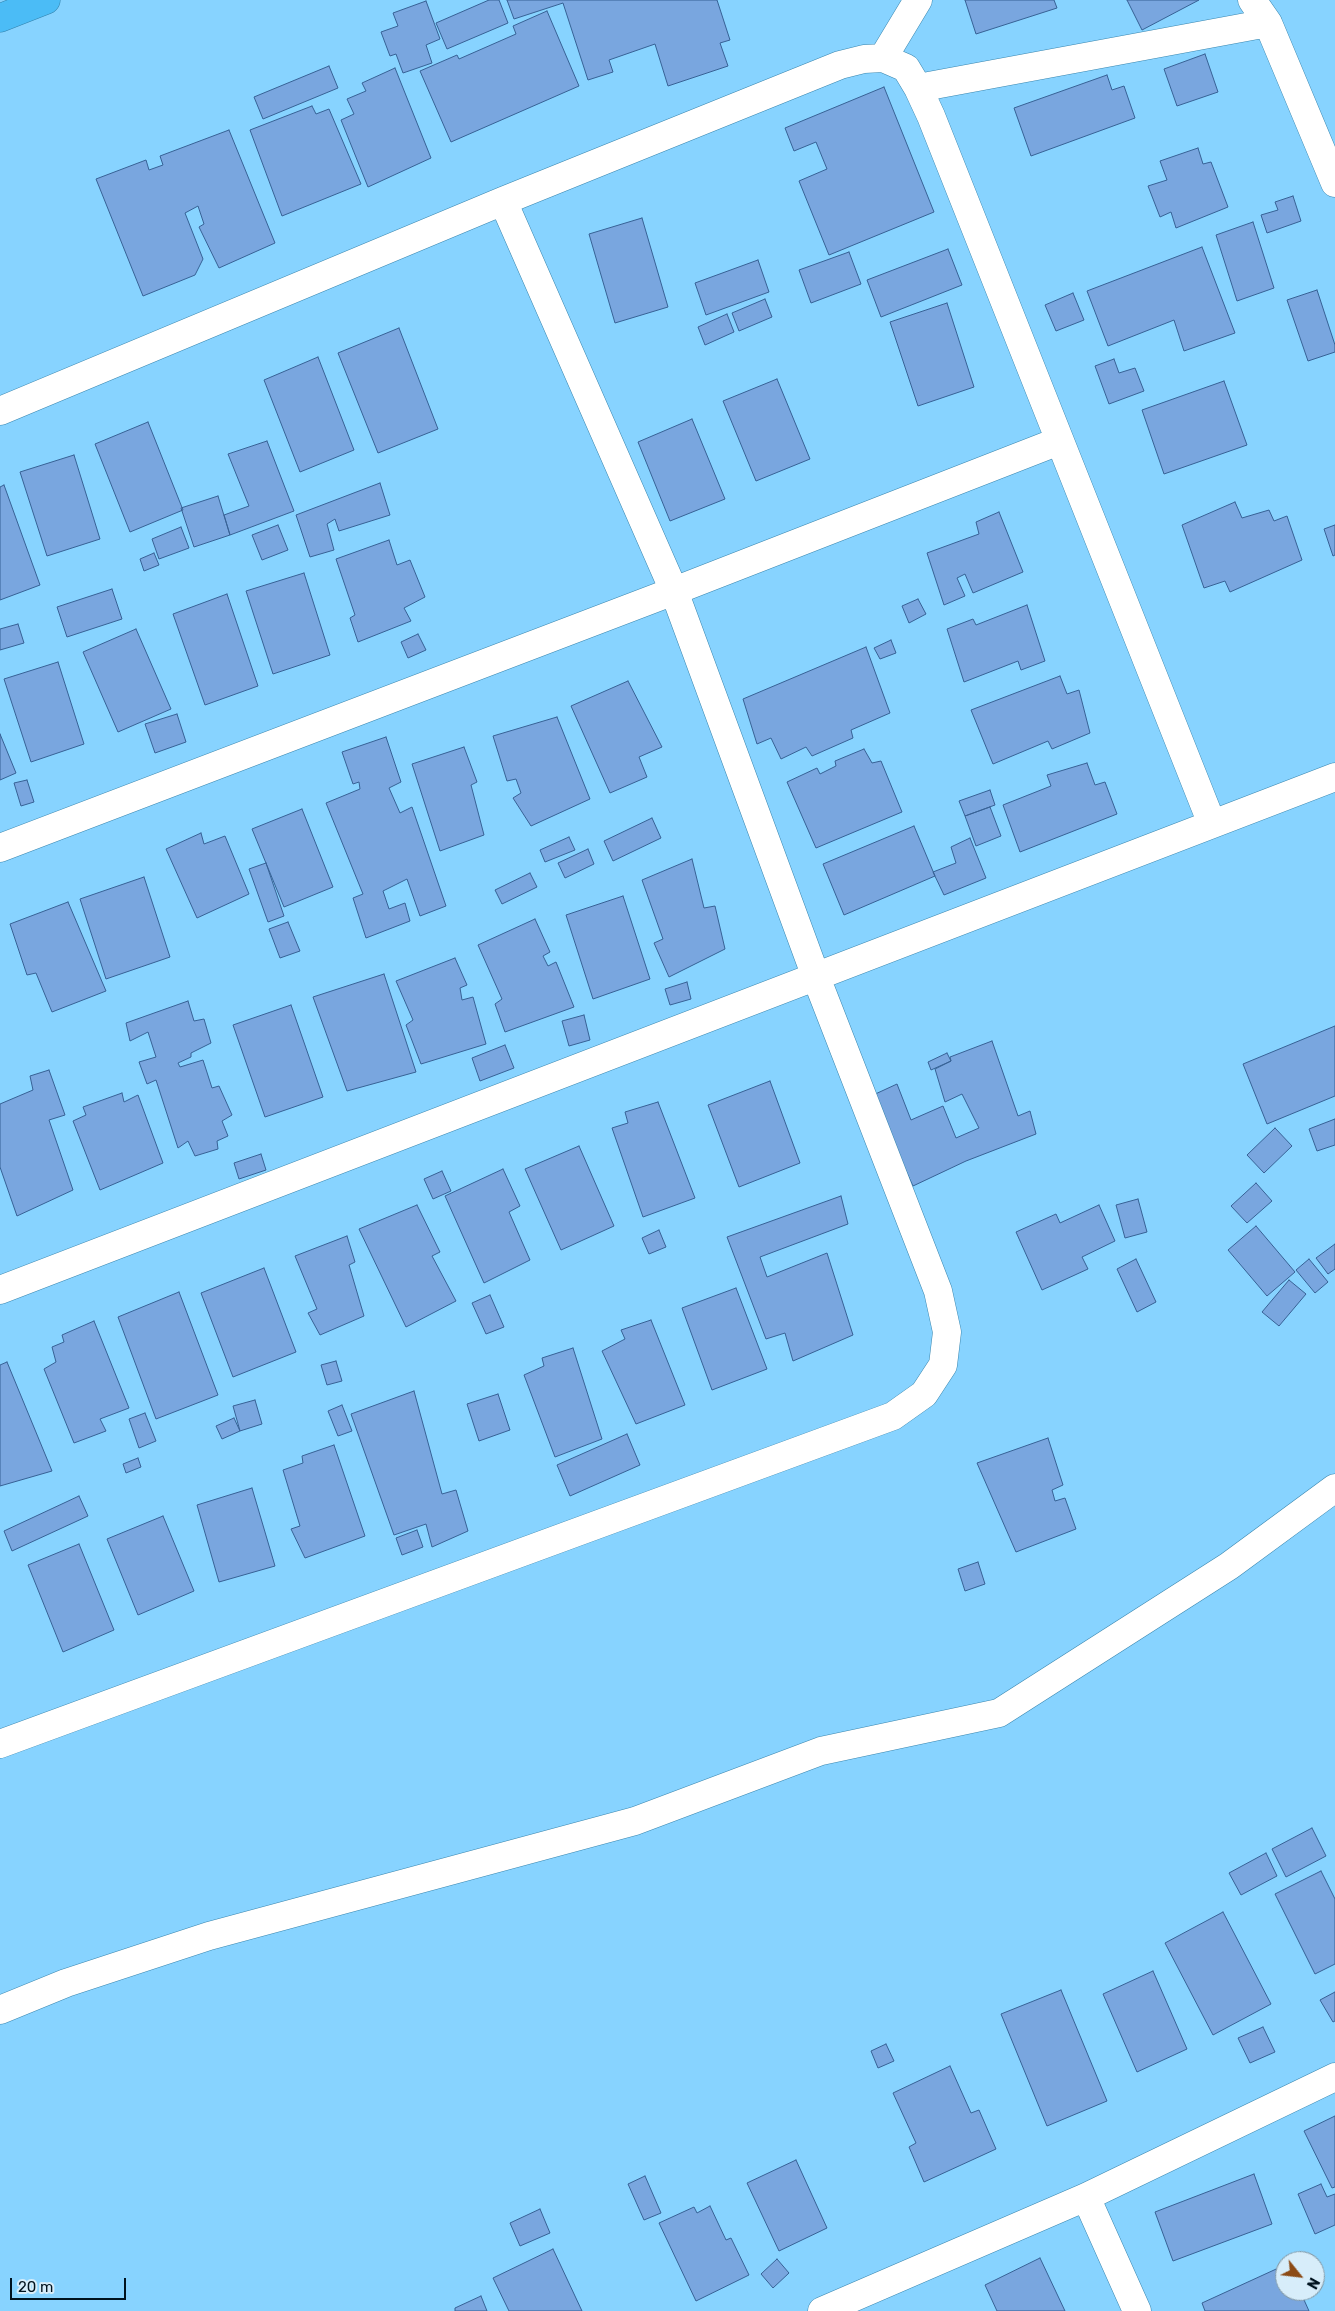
<!DOCTYPE html>
<html>
<head>
<meta charset="utf-8">
<style>
  body { margin:0 }
  #map { position:relative; width:1335px; height:2311px; overflow:hidden; background:#87d3ff; font-family:Rubik,sans-serif }
  canvas { display:block }
  .north { position:absolute; left:1275px; top:2251px; width:50px; height:50px; box-sizing:border-box; background:#d7edfa; border:1px solid #8196a2; border-radius:50%; rotate:119deg; font-size:14px; font-weight:700; line-height:20px; text-align:center; color:#00131f }
  .north::after { content:''; display:block; margin:auto; width:18px; height:22px; background:#8c4b16; clip-path:polygon(50% 0,100% 100%,50% 72%,0 100%) }
  .scale { position:absolute; left:10px; top:2278px; width:116px; height:22px; box-sizing:border-box; border:2px solid #00131f; border-top:0; padding-left:6px; font-size:15px; line-height:18px; white-space:nowrap; color:#00131f; -webkit-text-stroke:4px #d7edfa; paint-order:stroke }
</style>
</head>
<body>
<div id="map">
<canvas width="1335" height="2311"></canvas>
<div class="north">N</div>
<div class="scale">20 m</div>
</div>
<script>
const c = document.querySelector('canvas').getContext('2d');
c.lineJoin = 'round';
function paint(path, color) {
  c.fillStyle = color;
  c.fill(path, 'evenodd');
}
function toPath(rows) {
  const path = new Path2D();
  for (const r of rows) {
    path.moveTo(r[0], r[1]);
    for (let i = 2; i < r.length; i += 2) path.lineTo(r[i], r[i + 1]);
  }
  return path;
}
function trace(path, color, width, dash) {
  c.strokeStyle = color;
  c.lineWidth = width;
  c.lineCap = dash ? 'butt' : 'round';
  c.setLineDash(dash || []);
  c.stroke(path);
}
const building = toPath([
  [489,0,499,0,508,23,447,49,436,23,489,0],
  [507,0,717,0,730,40,720,43,728,66,668,86,655,44,609,60,613,72,588,80,563,3,514,19,507,0],
  [965,0,1054,0,1057,8,976,34,965,0],
  [1127,0,1199,0,1142,30,1127,0],
  [426,1,440,39,426,45,432,63,403,73,396,54,390,56,381,32,398,26,393,13,426,1],
  [547,11,579,86,451,142,420,71,457,55,459,59,516,34,513,26,547,11],
  [1205,54,1218,92,1177,106,1164,69,1205,54],
  [329,66,338,88,263,119,254,97,329,66],
  [395,68,431,158,368,187,341,120,354,114,347,99,366,91,362,83,395,68],
  [1107,75,1112,90,1124,86,1135,118,1031,156,1014,108,1107,75],
  [884,87,934,212,829,255,799,181,827,169,816,142,794,151,785,128,884,87],
  [312,106,316,114,329,109,361,184,282,216,250,130,312,106],
  [229,130,275,243,219,268,199,227,204,224,198,206,185,213,203,259,195,275,143,296,96,179,146,160,149,170,163,165,160,156,229,130],
  [1198,148,1203,164,1211,162,1228,207,1176,228,1171,212,1160,217,1148,186,1167,180,1160,161,1198,148],
  [1293,196,1301,221,1267,233,1261,215,1278,210,1275,202,1293,196],
  [642,218,668,307,615,323,589,234,642,218],
  [1253,222,1274,288,1237,301,1216,235,1253,222],
  [1202,247,1235,333,1184,351,1174,320,1108,346,1087,291,1202,247],
  [948,249,962,285,881,317,867,280,948,249],
  [849,252,861,284,811,303,799,270,849,252],
  [758,260,769,292,706,315,695,283,758,260],
  [1317,290,1335,345,1335,352,1308,361,1287,300,1317,290],
  [1073,293,1084,320,1056,331,1045,305,1073,293],
  [765,299,772,317,739,331,732,313,765,299],
  [947,303,974,387,918,406,890,322,947,303],
  [727,314,734,332,705,345,698,327,727,314],
  [399,328,438,429,378,453,338,353,399,328],
  [318,357,354,450,300,472,264,380,318,357],
  [1114,359,1119,373,1135,368,1144,391,1109,404,1095,366,1114,359],
  [777,379,810,459,756,481,723,401,777,379],
  [1224,381,1247,445,1164,474,1142,410,1224,381],
  [692,419,725,499,670,521,638,442,692,419],
  [148,422,183,510,130,532,95,444,148,422],
  [267,441,294,511,230,535,224,515,249,506,228,454,267,441],
  [74,455,100,539,47,556,20,472,74,455],
  [380,483,390,515,339,531,335,519,327,524,334,550,310,557,296,515,380,483],
  [4,485,40,585,0,600,0,487,4,485],
  [218,496,230,535,194,547,181,508,218,496],
  [1235,502,1242,518,1269,510,1274,521,1287,516,1302,560,1230,592,1225,581,1204,588,1182,525,1235,502],
  [999,512,1023,572,973,593,965,574,957,578,965,596,944,605,927,553,979,534,976,522,999,512],
  [278,525,288,550,262,560,252,535,278,525],
  [1335,525,1335,555,1333,556,1324,529,1335,525],
  [181,527,189,548,159,559,152,539,181,527],
  [389,540,397,565,410,560,425,597,404,608,411,621,358,642,350,618,355,615,336,559,389,540],
  [154,553,159,565,144,571,140,559,154,553],
  [304,573,330,655,273,674,246,591,304,573],
  [112,589,122,619,67,637,57,607,112,589],
  [227,594,258,686,205,705,173,614,227,594],
  [918,599,926,614,909,623,902,606,918,599],
  [1027,605,1045,661,1021,670,1018,661,964,682,947,629,973,619,976,625,1027,605],
  [18,624,24,643,0,650,0,629,18,624],
  [136,629,171,709,118,732,83,652,136,629],
  [418,634,426,650,408,658,401,642,418,634],
  [891,640,896,653,880,659,874,648,891,640],
  [866,647,890,713,851,730,853,738,812,756,806,747,781,759,771,738,757,744,743,699,866,647],
  [58,662,84,744,31,762,4,679,58,662],
  [1060,676,1067,694,1079,690,1090,733,1052,749,1048,741,993,764,971,710,1060,676],
  [628,681,662,747,639,757,647,777,610,793,571,706,628,681],
  [177,714,186,742,155,753,145,724,177,714],
  [557,717,590,799,531,826,513,798,521,793,516,779,507,781,493,736,557,717],
  [0,734,16,773,0,780,0,734],
  [386,737,401,782,389,788,400,813,412,807,446,906,420,916,407,879,383,891,389,909,405,903,410,921,366,938,353,898,363,894,326,803,360,789,359,782,353,784,342,752,386,737],
  [464,747,477,782,471,785,484,835,440,851,412,764,464,747],
  [864,749,872,763,881,761,902,812,816,848,787,782,817,768,820,774,836,766,835,761,864,749],
  [1087,763,1095,785,1105,782,1117,814,1020,852,1003,805,1051,786,1047,775,1087,763],
  [27,780,34,802,21,806,14,783,27,780],
  [990,790,995,805,965,816,959,801,990,790],
  [990,807,1001,836,976,846,965,816,990,807],
  [302,809,333,887,284,907,252,829,302,809],
  [652,818,661,838,613,861,604,841,652,818],
  [914,826,935,876,844,915,823,864,914,826],
  [201,833,204,844,225,836,249,894,197,918,166,849,201,833],
  [569,837,575,850,545,862,540,850,569,837],
  [970,838,986,878,944,895,933,872,956,863,951,847,970,838],
  [588,849,594,864,565,878,558,863,588,849],
  [692,859,704,908,715,906,725,949,669,977,654,943,663,939,642,880,692,859],
  [266,863,284,916,268,922,249,869,266,863],
  [530,873,537,887,502,904,495,890,530,873],
  [144,877,170,957,106,979,80,899,144,877],
  [623,896,650,979,593,999,566,915,623,896],
  [68,902,106,991,52,1012,36,973,27,975,10,924,68,902],
  [535,919,550,952,543,956,548,966,556,962,574,1007,505,1032,495,1004,502,999,478,945,535,919],
  [288,922,300,951,280,958,269,929,288,922],
  [455,958,467,985,460,988,462,1000,473,997,486,1044,421,1064,406,1025,413,1020,396,981,455,958],
  [384,974,416,1072,347,1091,313,997,384,974],
  [687,982,691,999,670,1005,665,989,687,982],
  [188,1001,194,1021,204,1019,211,1043,191,1053,191,1057,178,1063,180,1067,203,1060,212,1088,219,1086,232,1115,222,1121,228,1136,217,1141,218,1149,195,1156,188,1141,178,1148,156,1080,147,1084,139,1062,156,1057,148,1032,130,1041,126,1023,188,1001],
  [291,1005,323,1097,265,1117,233,1025,291,1005],
  [584,1015,590,1040,569,1046,562,1021,584,1015],
  [1335,1026,1335,1096,1267,1124,1243,1064,1335,1026],
  [992,1041,1018,1116,1030,1111,1036,1134,966,1161,913,1186,871,1096,897,1084,911,1120,943,1106,956,1138,979,1128,962,1094,945,1102,935,1069,951,1061,950,1057,992,1041],
  [505,1045,514,1068,480,1081,472,1058,505,1045],
  [947,1053,951,1061,931,1070,928,1062,947,1053],
  [49,1070,65,1115,49,1120,73,1190,17,1216,0,1167,0,1104,33,1090,30,1076,49,1070],
  [770,1081,800,1163,739,1187,708,1105,770,1081],
  [122,1093,124,1102,138,1095,163,1163,100,1190,73,1121,86,1115,83,1107,122,1093],
  [658,1102,695,1198,643,1217,612,1128,628,1123,625,1112,658,1102],
  [1335,1119,1335,1145,1317,1151,1309,1129,1335,1119],
  [1275,1128,1292,1146,1264,1173,1247,1155,1275,1128],
  [579,1146,614,1226,561,1250,525,1169,579,1146],
  [261,1154,266,1170,239,1179,234,1163,261,1154],
  [503,1169,520,1206,509,1212,530,1260,484,1283,445,1196,503,1169],
  [442,1171,451,1191,433,1199,424,1179,442,1171],
  [1256,1183,1272,1201,1247,1223,1231,1206,1256,1183],
  [841,1196,848,1224,760,1257,767,1277,827,1253,853,1335,793,1361,785,1333,766,1339,727,1237,841,1196],
  [1138,1199,1147,1232,1125,1238,1116,1205,1138,1199],
  [417,1205,440,1252,432,1256,456,1301,406,1327,359,1229,417,1205],
  [1099,1205,1115,1241,1082,1257,1088,1269,1042,1290,1016,1232,1056,1214,1060,1223,1099,1205],
  [1256,1226,1295,1272,1267,1296,1228,1250,1256,1226],
  [659,1230,666,1247,649,1254,642,1238,659,1230],
  [347,1236,355,1262,349,1265,364,1316,320,1335,308,1313,317,1309,295,1256,347,1236],
  [1335,1244,1335,1269,1328,1274,1316,1258,1335,1244],
  [1136,1259,1156,1302,1137,1312,1117,1269,1136,1259],
  [1309,1259,1328,1282,1315,1293,1296,1270,1309,1259],
  [264,1268,296,1352,233,1377,201,1293,264,1268],
  [1289,1280,1306,1294,1279,1326,1262,1312,1289,1280],
  [736,1288,767,1369,712,1390,682,1308,736,1288],
  [179,1292,218,1395,156,1419,118,1317,179,1292],
  [490,1295,504,1327,486,1334,472,1303,490,1295],
  [651,1320,685,1405,636,1424,602,1351,625,1339,621,1330,651,1320],
  [94,1321,129,1408,100,1419,106,1431,74,1443,44,1369,56,1362,52,1347,64,1342,62,1335,94,1321],
  [573,1348,602,1439,555,1457,524,1375,544,1366,542,1358,573,1348],
  [336,1361,342,1381,327,1385,321,1365,336,1361],
  [7,1362,52,1471,0,1486,0,1365,7,1362],
  [414,1391,442,1494,456,1490,468,1531,432,1547,426,1524,394,1535,351,1414,414,1391],
  [498,1394,510,1430,479,1441,467,1404,498,1394],
  [255,1400,262,1424,240,1431,233,1406,255,1400],
  [342,1405,352,1431,338,1436,328,1411,342,1405],
  [145,1413,156,1441,139,1448,129,1419,145,1413],
  [234,1418,240,1431,222,1439,216,1426,234,1418],
  [627,1434,640,1465,570,1496,557,1465,627,1434],
  [1048,1438,1063,1485,1052,1490,1055,1501,1065,1498,1076,1529,1016,1552,977,1463,1048,1438],
  [334,1445,365,1536,305,1558,291,1529,300,1526,283,1470,303,1463,302,1456,334,1445],
  [138,1458,141,1467,126,1473,123,1464,138,1458],
  [252,1488,275,1566,219,1582,197,1505,252,1488],
  [79,1496,88,1516,12,1551,4,1531,79,1496],
  [163,1516,194,1591,138,1615,107,1539,163,1516],
  [417,1530,423,1547,402,1555,396,1538,417,1530],
  [79,1544,114,1630,63,1652,28,1565,79,1544],
  [978,1562,985,1584,965,1591,958,1569,978,1562],
  [1312,1828,1326,1856,1286,1877,1272,1849,1312,1828],
  [1266,1853,1277,1876,1241,1895,1229,1873,1266,1853],
  [1321,1871,1335,1899,1335,1964,1315,1974,1275,1894,1321,1871],
  [1223,1912,1271,2004,1213,2035,1165,1943,1223,1912],
  [1153,1971,1187,2049,1137,2072,1103,1994,1153,1971],
  [1061,1990,1107,2101,1047,2126,1001,2014,1061,1990],
  [1335,1992,1335,2021,1333,2022,1320,2000,1335,1992],
  [1263,2027,1275,2052,1250,2063,1238,2038,1263,2027],
  [886,2044,894,2061,878,2068,871,2051,886,2044],
  [950,2066,971,2113,979,2110,996,2149,924,2182,909,2147,916,2143,893,2093,950,2066],
  [1335,2116,1335,2187,1332,2188,1304,2131,1335,2116],
  [796,2160,827,2228,779,2251,747,2183,796,2160],
  [1254,2174,1272,2224,1173,2261,1155,2212,1254,2174],
  [645,2176,661,2213,644,2220,628,2184,645,2176],
  [1321,2184,1327,2197,1335,2194,1335,2225,1315,2234,1298,2194,1321,2184],
  [710,2206,726,2240,731,2238,749,2275,696,2301,659,2223,694,2207,697,2213,710,2206],
  [540,2209,550,2233,520,2246,510,2223,540,2209],
  [553,2249,582,2311,509,2311,493,2278,553,2249],
  [1040,2258,1065,2311,997,2311,985,2285,1040,2258],
  [777,2259,789,2273,773,2288,761,2274,777,2259],
  [1285,2265,1285,2291,1300,2291,1309,2311,1205,2311,1202,2303,1285,2265],
  [481,2296,487,2311,455,2311,455,2308,481,2296]
]);
const street = toPath([
  [1252,0,1268,23,1335,183],
  [883,58,918,0],
  [918,88,1268,23],
  [0,411,503,201,840,65,864,59,883,58,906,68,918,88,931,116,1212,824],
  [0,848,674,591,1059,441],
  [0,1290,1335,777],
  [0,1744,893,1416,924,1394,943,1365,947,1332,938,1291,816,977,674,591,503,201],
  [0,2010,66,1983,209,1936,635,1821,821,1751,999,1713,1229,1566,1335,1488],
  [1086,2197,1137,2311],
  [822,2311,1086,2197,1335,2077]
]);
const highway = toPath([
  [0,18,46,0]
]);
paint(building, '#79a6df');
trace(building, '#376195', 1);
trace(street, '#3986af', 29);
trace(highway, '#3181ab', 29);
trace(street, '#fff', 28);
trace(highway, '#4bbcf6', 28);
</script>
</body>
</html>
